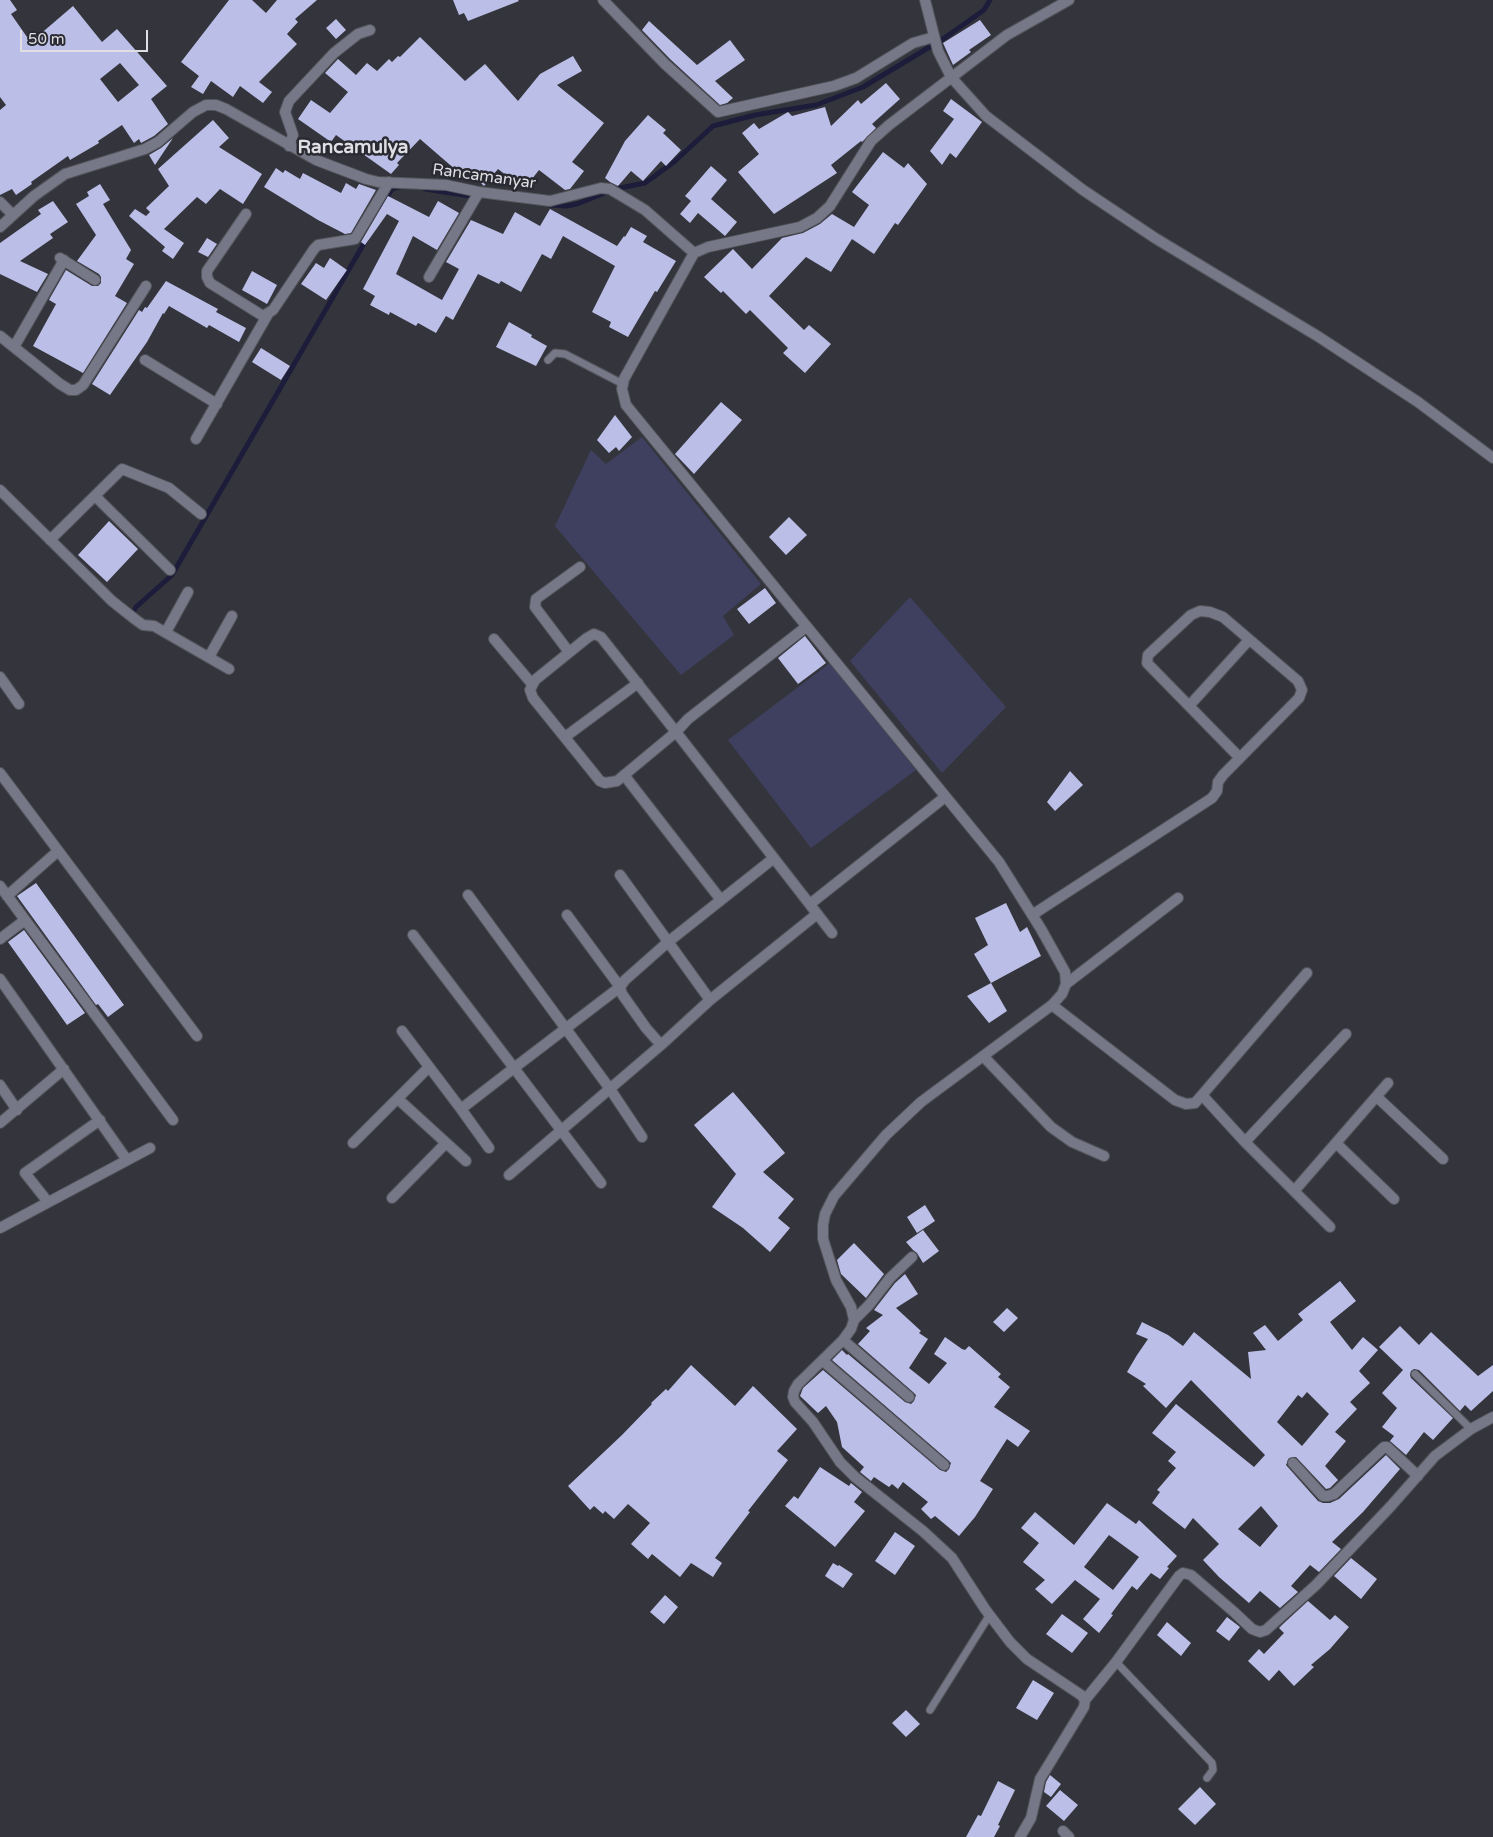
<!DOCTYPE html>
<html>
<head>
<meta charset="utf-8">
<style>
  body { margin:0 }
  #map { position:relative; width:1493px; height:1837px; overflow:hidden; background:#34353c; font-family:"Varela Round",sans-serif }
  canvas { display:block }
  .scale { position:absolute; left:20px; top:30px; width:128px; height:22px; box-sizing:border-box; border:2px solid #dedee3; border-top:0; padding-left:6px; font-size:15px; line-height:18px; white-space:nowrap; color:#dedee3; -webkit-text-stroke:4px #2a2b32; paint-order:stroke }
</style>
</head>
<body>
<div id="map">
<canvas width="1493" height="1837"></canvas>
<div class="scale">50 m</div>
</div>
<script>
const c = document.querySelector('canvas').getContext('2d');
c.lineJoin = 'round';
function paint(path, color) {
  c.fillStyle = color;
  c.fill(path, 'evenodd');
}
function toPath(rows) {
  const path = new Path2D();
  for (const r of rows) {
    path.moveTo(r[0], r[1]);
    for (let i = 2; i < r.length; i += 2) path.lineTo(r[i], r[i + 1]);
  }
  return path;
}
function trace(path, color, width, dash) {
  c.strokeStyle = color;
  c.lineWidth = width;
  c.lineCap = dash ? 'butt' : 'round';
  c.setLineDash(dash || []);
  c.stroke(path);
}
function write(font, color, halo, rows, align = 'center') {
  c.font = font + ' "Varela Round",sans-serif';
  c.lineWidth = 5;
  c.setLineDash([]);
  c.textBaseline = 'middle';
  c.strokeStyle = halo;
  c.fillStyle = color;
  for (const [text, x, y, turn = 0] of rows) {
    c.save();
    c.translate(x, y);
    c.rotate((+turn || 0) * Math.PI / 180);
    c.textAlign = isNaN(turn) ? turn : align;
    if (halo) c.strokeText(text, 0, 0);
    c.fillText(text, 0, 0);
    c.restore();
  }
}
const green = toPath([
  [642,437,761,584,723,616,734,635,681,675,555,526,591,450,606,464],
  [910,597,1006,707,942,773,850,661],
  [830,663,916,770,811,848,728,740]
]);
const stream = toPath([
  [425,189,476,197],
  [549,205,566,206,577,204,615,189,645,183,674,162,713,126,755,115,816,105,863,87,943,39,984,10,990,0],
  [381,207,392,189,399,187],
  [131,617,136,607,172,575,366,240]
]);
const building = toPath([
  [0,0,10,0,17,10,11,14,27,37,35,31,38,36,73,6,102,42,117,29,167,86,151,99,168,124,154,136,141,143,139,139,134,143,122,125,98,141,99,143,70,160,68,156,31,182,32,184,16,195,12,189,0,195,0,110,6,105,0,97],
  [120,63,139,85,118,102,100,79],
  [229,0,252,0,266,13,277,0,317,0,295,19,298,22,287,34,297,44,259,82,272,92,263,103,240,86,233,97,211,81,203,94,191,87,199,76,181,62],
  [453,0,518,0,519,1,468,21,464,13,459,15],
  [336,19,346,30,336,39,326,28],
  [980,20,991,35,969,50,971,52,953,65,943,43],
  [649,21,697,65,730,40,745,60,715,81,733,98,727,103,720,105,670,59,642,30],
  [420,37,465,81,485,64,518,101,540,74,573,56,582,71,557,85,604,123,572,162,584,171,570,189,565,190,539,170,524,189,498,169,484,186,468,171,464,177,420,139,397,163,399,165,391,174,336,135,331,142,298,119,311,100,330,113,348,92,325,73,338,59,356,75,367,63,377,71,389,59,392,62,398,56,400,57],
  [886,83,900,99,872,124,876,128,862,142,861,141,831,165,837,173,774,214,738,172,759,154,742,133,754,123,759,129,788,112,792,116,825,107,831,126,858,100,861,104],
  [951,99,982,122,956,158,950,153,942,165,930,151,954,119,943,111],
  [648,115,666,130,663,133,681,150,666,166,661,161,643,181,631,171,618,186,610,182,605,178,625,141],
  [213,120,229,138,219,147,262,174,243,204,220,189,206,204,197,197,164,229,184,243,173,259,162,251,165,247,129,216,135,209,146,216,150,212,146,208,169,186,158,169],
  [173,138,155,165,149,155,161,148],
  [883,152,904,168,908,163,927,184,898,225,895,223,874,254,852,239,831,272,806,257,769,296,804,330,809,325,831,344,805,373,783,353,788,348,750,310,746,314,723,291,721,293,704,277,733,249,752,269,782,238,803,233,820,224,832,214,854,227,869,205,852,192],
  [711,166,727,180,711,199,737,222,725,236,698,213,690,223,680,214,691,201,685,196],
  [276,168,283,173,285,170,300,179,303,173,341,193,346,183,356,189,359,184,376,190,351,233,345,234,318,220,264,187],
  [100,184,110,200,103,204,131,250,126,259,134,264,115,296,127,303,83,373,33,346,56,304,49,300,50,298,66,270,92,286,98,286,101,283,101,277,99,274,77,261,96,235,76,204,89,196,87,192],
  [388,196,429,217,438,201,459,213,437,250,413,236,396,274,442,300,459,269,446,262,471,220,503,234,515,212,540,226,550,209,617,246,624,236,625,237,631,227,647,236,643,242,676,261,657,292,655,291,628,337,609,327,611,322,592,312,615,266,563,236,551,259,542,254,521,292,501,281,499,284,478,274,453,320,446,316,436,333,418,323,416,326,390,312,389,315,370,305,375,296,363,289,399,221,387,214,365,245,361,242],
  [53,201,68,222,50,234,53,238,20,261,48,274,37,292,0,274,0,243,41,214,38,210],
  [207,238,217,244,208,257,198,252],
  [330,258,347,270,326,300,301,284,316,263,324,268],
  [252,271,277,285,267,304,242,290],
  [166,281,218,309,216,312,246,328,239,342,209,325,207,328,169,306,164,314,163,313,147,342,110,395,92,384,139,310,142,312,145,307,147,308],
  [509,322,532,335,531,337,547,346,536,366,496,347],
  [261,348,290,366,281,380,252,362],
  [721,402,742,420,694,474,675,454],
  [615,415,632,437,619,451,616,447,609,453,597,440],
  [789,517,807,535,786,555,769,537],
  [109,521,138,549,107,582,78,555],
  [765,588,776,603,749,624,737,609],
  [805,636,826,663,798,684,778,658],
  [1070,771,1083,785,1055,811,1047,802],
  [36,883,124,1005,108,1017,98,1004,96,1005,17,896],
  [1006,903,1020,932,1027,927,1041,956,991,983,974,954,988,945,975,918],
  [24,930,85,1013,67,1025,8,942],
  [991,983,1007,1011,989,1023,967,996],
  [733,1092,785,1153,763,1172,794,1199,778,1218,790,1228,770,1252,743,1228,712,1207,736,1174,694,1125],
  [925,1205,935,1221,917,1233,907,1217],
  [923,1230,939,1251,923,1263,917,1253,913,1250,906,1242],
  [854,1243,884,1274,866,1298,841,1274,837,1260],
  [905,1274,918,1294,896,1308,921,1331,919,1333,928,1339,909,1368,929,1384,947,1363,934,1354,945,1337,962,1349,965,1350,969,1346,1001,1374,998,1377,1010,1387,994,1407,1030,1431,1018,1447,1007,1439,980,1481,993,1489,975,1517,959,1536,935,1516,931,1519,921,1509,928,1502,903,1482,898,1489,892,1484,889,1487,874,1477,871,1481,860,1472,864,1467,842,1447,837,1422,826,1406,818,1413,800,1396,803,1388,823,1370,940,1470,946,1472,949,1469,951,1463,948,1460,832,1360,842,1350,847,1355,848,1354,905,1402,911,1404,914,1401,916,1395,913,1392,858,1344,870,1331,866,1328,883,1315,874,1310,895,1283],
  [1340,1281,1356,1301,1330,1322,1352,1350,1363,1337,1378,1350,1359,1371,1370,1383,1350,1402,1357,1409,1335,1432,1346,1441,1325,1466,1338,1480,1330,1488,1326,1489,1296,1457,1289,1458,1286,1465,1318,1501,1323,1503,1330,1503,1339,1499,1386,1455,1400,1469,1363,1512,1332,1542,1341,1549,1319,1572,1310,1565,1291,1586,1298,1592,1280,1608,1260,1591,1249,1603,1219,1577,1203,1560,1219,1544,1193,1518,1185,1529,1152,1503,1160,1492,1157,1490,1176,1468,1168,1461,1176,1452,1152,1433,1176,1404,1254,1467,1265,1455,1191,1380,1166,1408,1143,1386,1146,1384,1127,1372,1137,1355,1148,1339,1136,1334,1142,1322,1168,1335,1183,1346,1194,1332,1251,1379,1248,1352,1266,1350,1253,1333,1265,1325,1278,1341,1303,1320,1298,1314],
  [1307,1392,1329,1414,1302,1446,1277,1422,1298,1395,1302,1398],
  [1261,1506,1278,1526,1260,1547,1238,1529],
  [1007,1308,1018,1318,1004,1332,993,1322],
  [1400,1326,1419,1345,1431,1332,1478,1376,1493,1365,1493,1391,1471,1411,1465,1405,1460,1411,1419,1370,1414,1369,1411,1371,1410,1375,1411,1378,1453,1418,1433,1440,1424,1432,1406,1455,1390,1441,1394,1436,1382,1427,1397,1408,1382,1393,1403,1370,1379,1347],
  [691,1365,735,1406,753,1386,797,1429,777,1451,788,1460,748,1511,750,1512,715,1558,722,1563,713,1577,691,1563,680,1577,652,1554,648,1559,631,1544,650,1523,628,1504,614,1519,605,1511,603,1514,594,1506,590,1510,568,1486,622,1435,652,1404,651,1403,666,1389,668,1391],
  [820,1467,849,1486,851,1483,862,1492,854,1502,865,1511,835,1547,785,1506,794,1496,798,1499],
  [1107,1503,1136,1524,1139,1520,1177,1556,1167,1567,1169,1568,1160,1579,1151,1573,1137,1590,1132,1586,1111,1614,1113,1615,1099,1633,1083,1619,1100,1599,1075,1580,1052,1604,1035,1589,1045,1580,1023,1562,1039,1543,1021,1528,1035,1512,1074,1545],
  [1109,1535,1139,1557,1113,1590,1084,1567],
  [895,1532,915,1546,895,1575,875,1561],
  [1351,1558,1377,1579,1361,1599,1334,1576],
  [833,1563,838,1566,839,1565,853,1574,843,1588,825,1576],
  [665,1595,678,1607,664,1624,650,1612],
  [1308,1601,1330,1620,1335,1615,1349,1627,1330,1649,1311,1665,1314,1667,1294,1686,1279,1670,1269,1681,1248,1661,1259,1649,1264,1654,1284,1633,1279,1628,1283,1624],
  [1062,1614,1088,1633,1072,1653,1046,1634],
  [1227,1617,1240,1627,1229,1641,1216,1631],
  [1167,1622,1191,1643,1181,1656,1157,1635],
  [1033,1680,1054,1693,1037,1720,1016,1708],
  [906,1710,920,1724,906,1737,892,1723],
  [1050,1775,1061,1784,1051,1797,1044,1792,1046,1782],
  [998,1781,1015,1790,998,1825,1000,1826,994,1837,966,1837,978,1815,981,1816],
  [1200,1787,1216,1804,1195,1825,1178,1809],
  [1060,1790,1078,1805,1064,1821,1046,1806]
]);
const service = toPath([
  [548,360,555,353,565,354,623,384],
  [1415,1374,1471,1429],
  [1116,1662,1212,1763,1213,1770,1207,1778],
  [930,1710,989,1616]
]);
const minor = toPath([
  [603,0,665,64,718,112,834,86,856,78,913,43,934,37],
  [925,0,938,51,951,77,986,116,1083,190,1155,238,1319,337,1418,402,1493,458],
  [1069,0,1007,35,889,125,871,141,830,206,817,218,800,227,708,247,694,253,624,379,622,389,626,405,999,862,1041,929,1065,972,1066,984,1062,994,1052,1005,921,1102,886,1135,834,1196,825,1214,823,1225,823,1239,836,1280,851,1307,854,1320,851,1329,843,1340,798,1384,794,1391,793,1397,795,1402,813,1422,840,1462,855,1477,924,1532,952,1558,985,1609,1010,1642,1027,1659,1081,1695,1085,1700],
  [289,146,293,135,285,112,289,101,334,53,358,34,370,30],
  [0,202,13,215],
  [246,214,207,271,207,277,210,283,263,316,273,310,314,249,318,245,355,239,389,182],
  [0,227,34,196,65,174,145,149,158,142,193,112,206,105,216,105,226,109,316,160,366,179,378,182,446,185,479,192,550,201,601,188,610,189,645,210,694,253],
  [60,258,95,280],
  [429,277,479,192],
  [0,336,60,384,70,390,76,390,83,385,146,286],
  [14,347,64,260],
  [145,360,217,404],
  [196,439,268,314],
  [0,490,112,601,136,620,143,625,154,626,229,669],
  [95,496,170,570],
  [50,540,122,469,169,488,201,514],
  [806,627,688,719,676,732,601,637,594,634,587,638,535,680,530,690,533,698,600,781,605,783,617,781,676,732,832,933],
  [166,632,188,592],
  [494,639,532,684],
  [569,652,535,607,536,599,580,567],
  [209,657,232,616],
  [0,677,19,704],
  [1189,706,1249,640],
  [565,737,638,683],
  [0,773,197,1036],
  [624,775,721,900],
  [774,858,668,942,625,980,620,987,622,994,646,1028,661,1045,710,1000,817,914],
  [620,875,710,1000],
  [0,886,173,1120],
  [468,895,610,1089,642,1137],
  [7,896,58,851],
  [810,904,945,797],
  [1032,915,1212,798,1217,791,1218,782,1223,775,1299,698,1302,690,1298,681,1223,617,1210,612,1200,611,1191,615,1148,655,1147,663,1240,758],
  [413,935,514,1068,620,987,567,915],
  [0,939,25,920],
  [0,979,127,1160],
  [1066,984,1178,898],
  [1052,1005,1175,1100,1186,1104,1195,1103,1202,1095,1307,973],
  [402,1031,461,1109,489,1148],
  [983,1056,1051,1127,1072,1142,1104,1156],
  [0,1085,17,1110],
  [1202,1095,1245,1142,1330,1227],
  [1377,1097,1443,1159],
  [398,1099,466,1161],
  [461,1109,514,1068,601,1183],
  [0,1123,64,1069],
  [1245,1142,1346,1034],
  [353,1143,429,1067],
  [1336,1143,1394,1199],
  [509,1175,661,1045],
  [1295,1190,1388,1083],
  [392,1198,446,1143],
  [48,1202,25,1173,100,1120],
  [0,1228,150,1148],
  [854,1320,869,1305,890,1278,912,1257],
  [843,1340,909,1397],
  [823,1361,944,1465],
  [1293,1463,1323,1496,1328,1496,1334,1494,1384,1447,1387,1447,1418,1476],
  [1063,1831,1069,1837],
  [1020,1837,1031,1818,1040,1779,1084,1707,1085,1700,1116,1662,1179,1576,1183,1573,1191,1575,1234,1612,1252,1629,1260,1632,1266,1630,1316,1585,1391,1506,1435,1456,1471,1429,1493,1417]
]);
const streetNames = [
  ["Rancamanyar",484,177,8]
];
const quarterNames = [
  ["Rancamulya",353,148]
];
paint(green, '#3f405f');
trace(stream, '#1d1c3b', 5);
paint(building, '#bbbee6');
trace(service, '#53535a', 9);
trace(minor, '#53535a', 12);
trace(service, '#767787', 7);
trace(minor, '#767787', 10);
write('16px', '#dedee3', '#2a2b32', streetNames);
write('bold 19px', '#dedee3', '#2a2b32', quarterNames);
</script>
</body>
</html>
